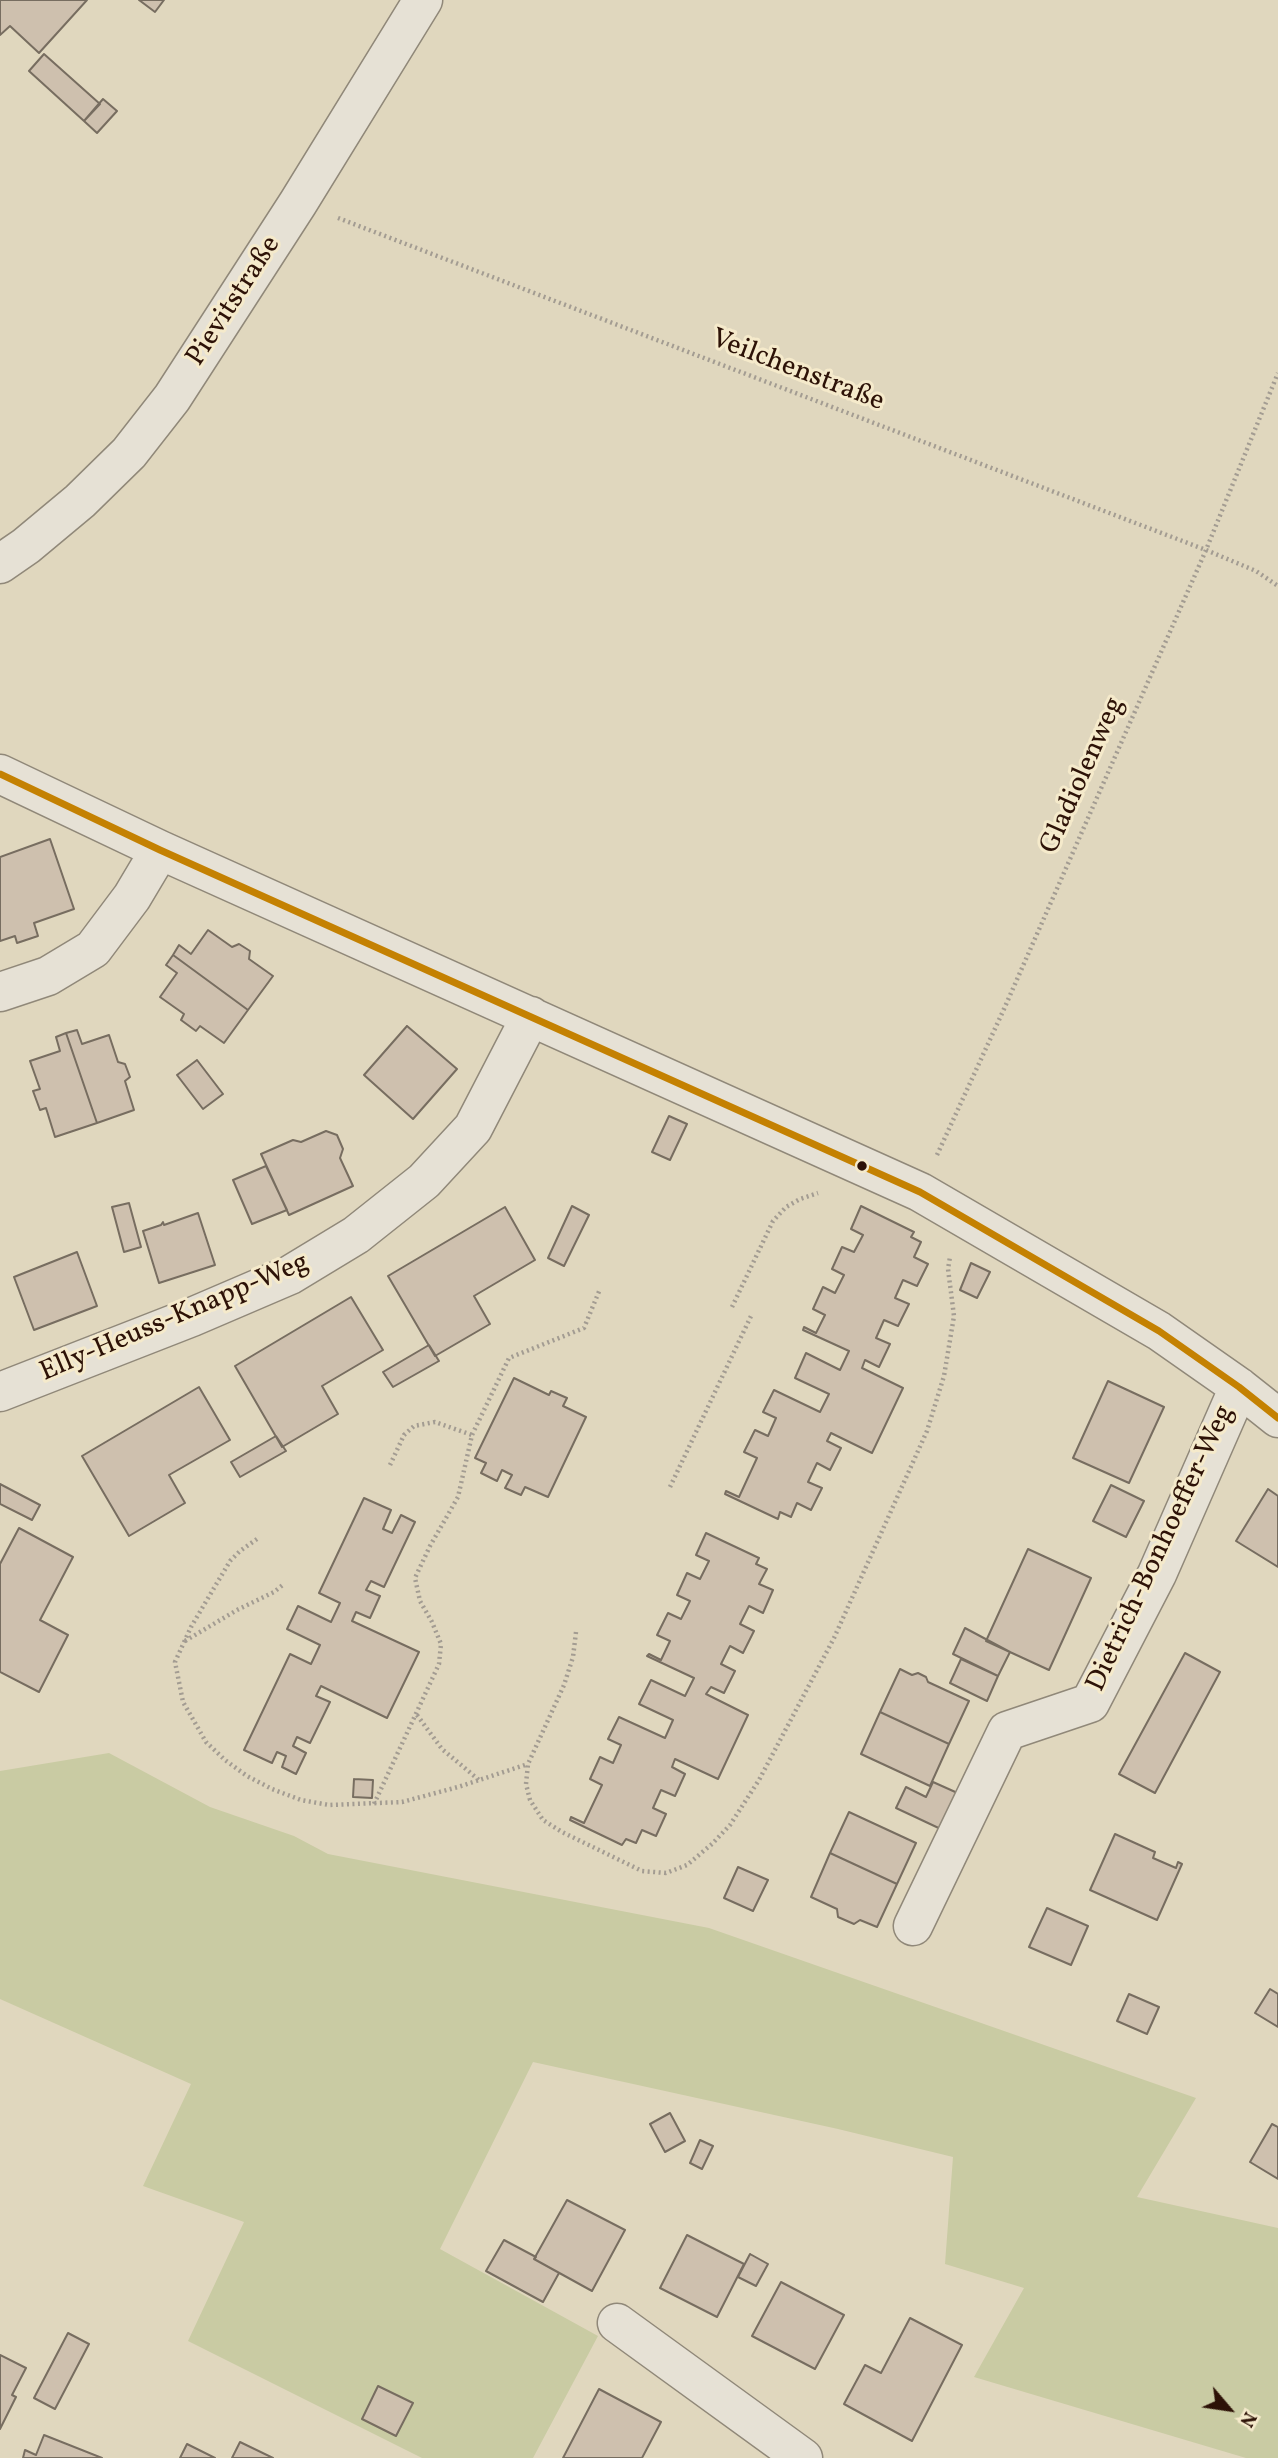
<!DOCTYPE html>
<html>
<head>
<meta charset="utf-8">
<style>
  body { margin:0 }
  #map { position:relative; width:1278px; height:2458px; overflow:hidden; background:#e0d7be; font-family:Vollkorn,serif }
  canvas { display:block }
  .north { position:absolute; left:1194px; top:2374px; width:70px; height:70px; -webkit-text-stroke:5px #f5eacb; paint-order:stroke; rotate:119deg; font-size:19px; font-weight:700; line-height:28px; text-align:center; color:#2d1207 }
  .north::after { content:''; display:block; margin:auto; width:24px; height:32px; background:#2d1207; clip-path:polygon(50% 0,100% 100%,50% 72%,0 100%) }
</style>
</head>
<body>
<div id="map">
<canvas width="1278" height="2458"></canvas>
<div class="north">N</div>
</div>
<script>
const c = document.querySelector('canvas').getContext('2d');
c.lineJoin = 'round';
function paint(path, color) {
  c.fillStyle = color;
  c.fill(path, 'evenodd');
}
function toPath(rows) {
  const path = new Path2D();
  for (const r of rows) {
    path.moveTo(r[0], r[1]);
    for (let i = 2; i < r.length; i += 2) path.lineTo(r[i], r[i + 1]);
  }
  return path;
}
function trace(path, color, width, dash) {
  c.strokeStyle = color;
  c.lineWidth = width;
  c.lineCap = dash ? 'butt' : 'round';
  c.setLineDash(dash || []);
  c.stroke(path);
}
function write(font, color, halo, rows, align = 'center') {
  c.font = font + ' Vollkorn,serif';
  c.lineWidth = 6;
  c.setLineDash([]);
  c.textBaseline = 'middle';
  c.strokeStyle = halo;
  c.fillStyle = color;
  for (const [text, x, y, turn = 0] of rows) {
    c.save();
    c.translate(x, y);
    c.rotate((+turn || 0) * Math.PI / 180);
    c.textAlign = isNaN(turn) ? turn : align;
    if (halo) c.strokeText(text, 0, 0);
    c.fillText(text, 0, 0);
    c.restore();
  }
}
const green = toPath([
  [109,1753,210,1807,294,1836,328,1854,709,1928,1196,2098,1137,2197,1278,2228,1278,2458,1246,2458,974,2377,1024,2288,945,2264,953,2157,838,2129,533,2062,440,2249,598,2336,533,2458,422,2458,188,2341,244,2222,143,2186,191,2084,0,1999,0,1771]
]);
const building = toPath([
  [0,0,87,0,39,53,10,26,0,35,0,0],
  [139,0,164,0,155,12,139,0],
  [44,54,100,104,84,121,29,71,44,54],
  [103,99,117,111,97,133,84,121,103,99],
  [50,839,74,909,34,923,38,936,17,943,15,936,0,941,0,857,50,839],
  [208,930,232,947,239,944,250,951,249,959,273,976,248,1010,173,955,179,945,191,954,208,930],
  [173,955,248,1010,224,1043,200,1026,196,1031,181,1020,184,1014,160,997,177,973,166,965,173,955],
  [407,1026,457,1069,413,1119,364,1075,407,1026],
  [77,1030,82,1044,109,1035,118,1062,125,1064,130,1077,125,1081,134,1110,97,1123,66,1033,77,1030],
  [66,1033,97,1123,55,1137,46,1108,40,1110,33,1091,40,1089,30,1061,60,1051,56,1037,66,1033],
  [197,1060,223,1094,203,1109,177,1075,197,1060],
  [669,1116,687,1124,670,1160,652,1152,669,1116],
  [326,1131,337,1135,343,1149,340,1158,353,1186,289,1215,261,1154,293,1140,301,1142,326,1131],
  [266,1166,287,1210,252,1224,233,1180,266,1166],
  [129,1203,141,1247,124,1252,112,1207,129,1203],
  [572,1206,589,1215,564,1266,548,1258,572,1206],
  [861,1206,914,1232,911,1237,921,1242,914,1257,928,1264,917,1286,903,1280,895,1298,909,1304,898,1326,884,1320,876,1338,890,1344,879,1367,865,1360,862,1368,903,1388,872,1453,831,1433,827,1441,841,1448,830,1470,817,1463,808,1482,822,1488,811,1510,797,1503,791,1517,780,1512,778,1519,725,1494,726,1491,739,1497,757,1458,744,1452,755,1430,768,1436,776,1418,763,1412,774,1390,820,1412,829,1394,795,1378,806,1353,840,1370,849,1351,803,1330,804,1327,816,1333,825,1315,813,1309,823,1287,835,1293,844,1275,832,1269,842,1247,854,1252,863,1235,851,1229,861,1206],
  [505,1207,535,1260,474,1296,490,1324,435,1356,388,1276,505,1207],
  [198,1213,215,1265,159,1283,143,1231,161,1225,163,1222,164,1225,198,1213],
  [77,1252,97,1306,34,1330,14,1277,77,1252],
  [971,1263,990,1272,977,1298,960,1290,971,1263],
  [351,1297,383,1350,322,1386,338,1414,282,1447,235,1366,351,1297],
  [429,1345,439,1361,393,1387,383,1372,429,1345],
  [514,1378,549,1395,551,1391,567,1398,563,1406,586,1417,548,1497,525,1487,521,1495,505,1488,512,1475,502,1470,497,1481,481,1473,486,1463,475,1458,514,1378],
  [1108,1381,1164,1407,1129,1483,1073,1458,1108,1381],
  [199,1387,230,1440,169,1475,185,1503,129,1536,82,1456,199,1387],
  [276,1436,286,1451,240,1477,231,1462,276,1436],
  [0,1484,40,1505,32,1520,0,1504,0,1484],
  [1111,1485,1144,1501,1126,1537,1093,1521,1111,1485],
  [1268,1489,1278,1496,1278,1567,1236,1541,1268,1489],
  [364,1498,391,1510,383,1529,392,1533,401,1515,415,1522,384,1587,371,1581,366,1590,380,1596,370,1618,356,1612,352,1621,419,1652,387,1718,321,1686,316,1696,330,1702,310,1743,297,1737,293,1746,306,1753,296,1774,282,1767,286,1756,277,1752,272,1763,244,1750,290,1654,311,1664,320,1645,287,1629,298,1606,331,1622,340,1603,319,1593,364,1498],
  [19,1528,73,1557,40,1620,68,1635,39,1692,0,1672,0,1564,19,1528],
  [706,1533,759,1558,756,1564,767,1569,759,1584,773,1590,763,1613,749,1606,740,1624,754,1631,743,1653,730,1646,721,1664,735,1671,724,1693,711,1687,706,1694,748,1715,718,1779,675,1759,672,1767,685,1774,675,1796,661,1790,653,1808,666,1814,656,1836,642,1830,636,1843,626,1839,622,1845,570,1820,571,1817,584,1823,602,1785,590,1779,600,1757,613,1763,621,1745,608,1739,619,1717,665,1738,673,1720,639,1704,651,1680,685,1696,694,1678,647,1656,649,1654,661,1660,670,1641,657,1635,668,1613,681,1619,690,1601,677,1595,687,1573,700,1579,709,1561,696,1555,706,1533],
  [1028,1549,1091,1578,1049,1670,986,1641,1028,1549],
  [965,1628,1010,1652,998,1676,953,1654,965,1628],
  [1185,1653,1220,1672,1155,1793,1119,1774,1185,1653],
  [961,1659,998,1676,987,1701,950,1683,961,1659],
  [900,1669,912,1675,918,1673,926,1677,928,1682,969,1701,949,1744,880,1712,900,1669],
  [880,1712,949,1744,930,1786,861,1754,880,1712],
  [354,1779,373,1780,372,1798,353,1797,354,1779],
  [933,1782,962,1795,945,1831,896,1808,906,1787,926,1797,933,1782],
  [849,1812,916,1843,897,1884,830,1853,849,1812],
  [1115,1834,1155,1852,1153,1858,1176,1868,1178,1862,1182,1864,1157,1920,1090,1890,1115,1834],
  [830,1853,897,1884,877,1927,860,1920,854,1924,838,1917,837,1909,811,1897,830,1853],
  [738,1867,768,1880,753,1911,724,1898,738,1867],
  [1047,1908,1088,1926,1071,1965,1029,1947,1047,1908],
  [1270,1989,1278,1994,1278,2027,1255,2013,1270,1989],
  [1129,1994,1159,2007,1147,2034,1117,2021,1129,1994],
  [670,2113,685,2141,665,2152,650,2124,670,2113],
  [1272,2124,1278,2127,1278,2179,1250,2162,1272,2124],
  [700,2140,713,2146,702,2169,690,2163,700,2140],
  [567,2200,625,2230,592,2291,534,2259,567,2200],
  [687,2235,744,2264,717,2317,660,2288,687,2235],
  [504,2240,536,2257,534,2259,559,2273,543,2302,486,2271,504,2240],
  [750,2254,768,2264,756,2286,738,2277,750,2254],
  [781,2282,844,2315,815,2369,752,2336,781,2282],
  [910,2318,962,2345,912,2441,844,2404,865,2365,881,2373,910,2318],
  [68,2333,89,2344,55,2409,34,2398,68,2333],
  [0,2355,26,2368,12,2395,16,2397,0,2429,0,2355],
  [378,2386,413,2403,396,2436,362,2419,378,2386],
  [599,2389,661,2422,642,2458,563,2458,599,2389],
  [44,2435,102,2458,23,2458,25,2450,36,2455,44,2435],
  [240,2442,273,2458,232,2458,240,2442],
  [187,2444,215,2458,180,2458,187,2444]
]);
const path = toPath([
  [338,218,1206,550,1256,571,1278,586],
  [937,1155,1004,1009,1206,550,1278,373],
  [732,1307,773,1221,786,1207,800,1199,818,1193],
  [390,1465,404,1435,414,1426,435,1422,472,1435],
  [670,1487,751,1316],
  [257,1539,240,1551,230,1561,191,1627,175,1662,183,1702,206,1742,225,1760,247,1776,272,1789,301,1800,329,1805,402,1802,458,1787,528,1764],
  [576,1632,573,1657,564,1685,528,1764,526,1784,530,1800,543,1820,562,1832,642,1871,666,1873,687,1865,712,1844,730,1825,759,1780,834,1638,927,1431,944,1376,954,1316,948,1269,950,1257],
  [185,1641,237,1610,274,1592,284,1584],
  [417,1715,442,1749,479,1780],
  [374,1804,439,1664,441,1644,432,1622,420,1601,415,1578,430,1546,458,1497,472,1435,509,1358,584,1328,600,1289]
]);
const minor = toPath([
  [0,564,26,546,80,501,129,453,172,398,298,203,423,0],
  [0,774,160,850,920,1192,1159,1331,1239,1387,1278,1418],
  [0,992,48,976,93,949,132,897,160,850],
  [0,1392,192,1317,290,1275,356,1235,424,1181,473,1128,531,1016],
  [913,1926,1007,1731,1090,1703,1157,1574,1239,1387],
  [617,2323,803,2458]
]);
const bus1 = toPath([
  [0,774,160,850,920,1192,1159,1331,1239,1387,1278,1418]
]);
const markers = [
  [862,1166,6,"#2d1207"]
];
const streetNames = [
  ["Pievitstraße",235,302,-57],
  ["Veilchenstraße",797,372,21],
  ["Gladiolenweg",1084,776,-66],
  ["Elly-Heuss-Knapp-Weg",175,1319,-23],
  ["Dietrich-Bonhoeffer-Weg",1162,1549,-65]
];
paint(green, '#c9cba3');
paint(building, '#cec0ae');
trace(building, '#776d60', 2);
trace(minor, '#908879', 41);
trace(path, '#a39c92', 4.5, [2, 3.5]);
trace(minor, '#e6e1d5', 38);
trace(bus1, '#c48102', 7);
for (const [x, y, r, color] of markers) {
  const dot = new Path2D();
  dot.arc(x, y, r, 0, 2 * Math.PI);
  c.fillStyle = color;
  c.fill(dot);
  trace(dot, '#f5eacb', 2.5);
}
write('28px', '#2d1207', '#f5eacb', streetNames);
</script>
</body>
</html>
